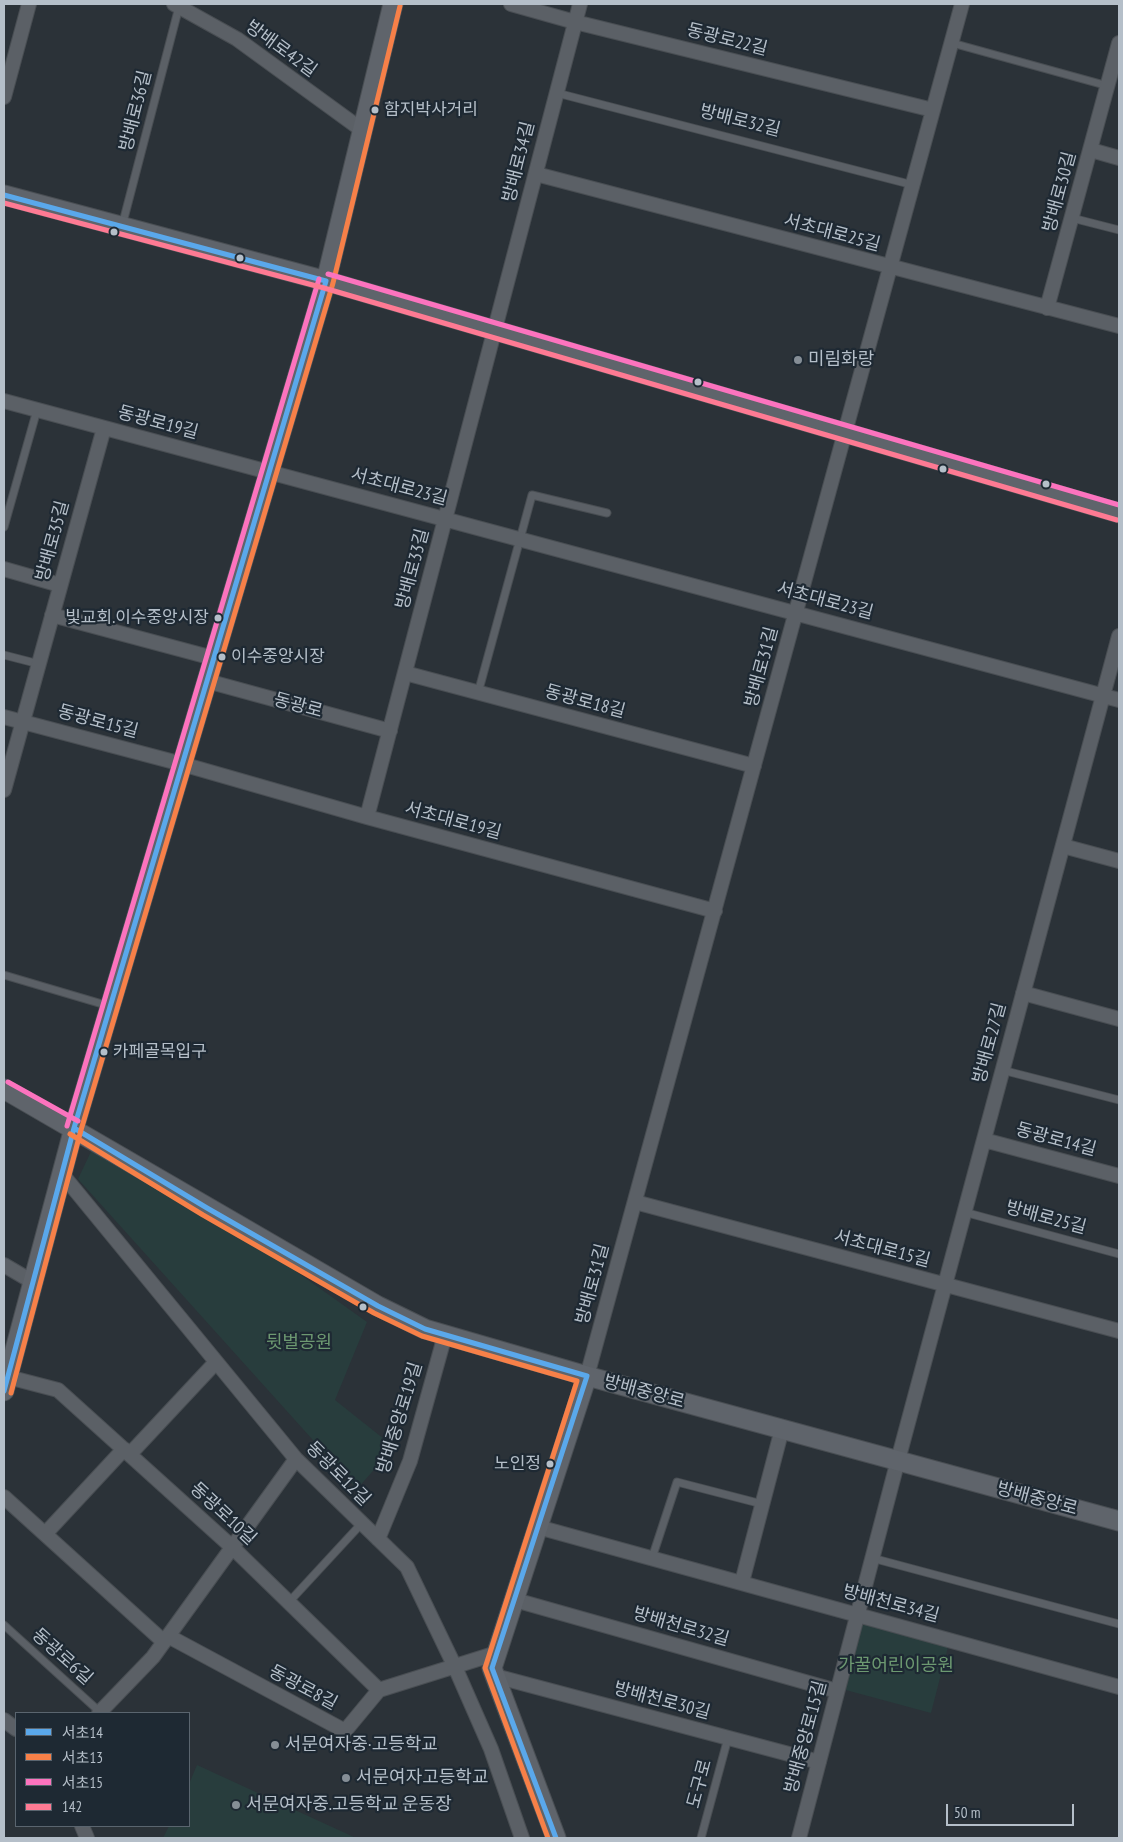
<!DOCTYPE html>
<html>
<head>
<meta charset="utf-8">
<style>
  body { margin:0 }
  #map { position:relative; width:1123px; height:1842px; overflow:hidden; background:#2b3238; font-family:"PT Sans Narrow","Noto Sans KR",sans-serif }
  canvas { display:block }
  .frame { position:absolute; inset:0; border:5px solid #b5bfc9; pointer-events:none }
  .legend { position:absolute; left:15px; top:1712px; width:175px; height:115px; box-sizing:border-box; background:#1e2933; border:1px solid #5a656f; margin:0; padding:6px 9px; list-style:none; font-size:15px; color:#b5bfc9 }
  .legend li { display:flex; align-items:center; gap:10px; height:25px }
  .legend b { width:25px; border:1px solid #5a656f }
  .scale { position:absolute; left:946px; top:1804px; width:128px; height:22px; box-sizing:border-box; border:2px solid #b5bfc9; border-top:0; padding-left:6px; font-size:15px; line-height:18px; white-space:nowrap; color:#b5bfc9; -webkit-text-stroke:4px #1e2933; paint-order:stroke }
</style>
</head>
<body>
<div id="map">
<canvas width="1123" height="1842"></canvas>
<div class="frame"></div>
<ul class="legend">
<li><b style="height:6px;background:#5aa8eb"></b>서초14</li>
<li><b style="height:6px;background:#f78048"></b>서초13</li>
<li><b style="height:6px;background:#fc73be"></b>서초15</li>
<li><b style="height:6px;background:#fe7a93"></b>142</li>
</ul>
<div class="scale">50 m</div>
</div>
<script>
const c = document.querySelector('canvas').getContext('2d');
c.lineJoin = 'round';
function paint(path, color) {
  c.fillStyle = color;
  c.fill(path, 'evenodd');
}
function toPath(rows) {
  const path = new Path2D();
  for (const r of rows) {
    path.moveTo(r[0], r[1]);
    for (let i = 2; i < r.length; i += 2) path.lineTo(r[i], r[i + 1]);
  }
  return path;
}
function trace(path, color, width, dash) {
  c.strokeStyle = color;
  c.lineWidth = width;
  c.lineCap = dash ? 'butt' : 'round';
  c.setLineDash(dash || []);
  c.stroke(path);
}
function write(font, color, halo, rows, align = 'center') {
  c.font = font + ' "PT Sans Narrow","Noto Sans KR",sans-serif';
  c.lineWidth = 4.5;
  c.setLineDash([]);
  c.textBaseline = 'middle';
  c.strokeStyle = halo;
  c.fillStyle = color;
  for (const [text, x, y, turn = 0] of rows) {
    c.save();
    c.translate(x, y);
    c.rotate((+turn || 0) * Math.PI / 180);
    c.textAlign = isNaN(turn) ? turn : align;
    if (halo) c.strokeText(text, 0, 0);
    c.fillText(text, 0, 0);
    c.restore();
  }
}
const green = toPath([
  [96,1141,207,1208,367,1322,335,1400,394,1447,357,1489,78,1179],
  [862,1619,949,1643,931,1713,842,1689],
  [197,1765,356,1838,163,1838,169,1826,189,1826,189,1784]
]);
const lane = toPath([
  [952,43,1108,86],
  [557,93,913,185],
  [1072,218,1119,230],
  [122,226,179,7],
  [4,527,37,410],
  [4,655,39,664],
  [478,693,532,495,607,513],
  [4,975,109,1006],
  [1002,1070,1119,1100],
  [964,1212,1119,1254],
  [652,1558,677,1482,762,1504],
  [872,1558,1119,1624],
  [289,1602,362,1523],
  [4,1625,100,1712],
  [701,1838,728,1738]
]);
const street = toPath([
  [174,4,237,39,362,130],
  [511,4,575,22,933,110],
  [4,97,29,4],
  [1091,150,1119,158],
  [536,174,1119,326],
  [1047,308,1119,43],
  [4,401,1119,700],
  [4,569,60,585],
  [52,615,213,658],
  [405,673,754,766],
  [207,681,390,731],
  [4,717,182,764,367,817,715,911],
  [4,790,104,428],
  [367,817,580,4],
  [1063,846,1119,861],
  [1023,993,1119,1019],
  [984,1140,1119,1176],
  [62,1174,296,1459,407,1567,455,1667,491,1749,522,1838],
  [635,1202,1119,1331],
  [4,1265,33,1282],
  [587,1376,962,4],
  [8,1377,58,1390,232,1547,379,1690],
  [130,1454,216,1362],
  [4,1497,164,1642],
  [538,1527,1119,1687],
  [45,1534,124,1449],
  [378,1539,410,1461,445,1335],
  [742,1582,782,1429],
  [515,1600,837,1691],
  [168,1636,345,1731,379,1690,497,1653],
  [495,1676,819,1762],
  [99,1713,153,1657,296,1459],
  [4,1720,16,1729],
  [82,1826,87,1838],
  [799,1838,898,1460,1119,636]
]);
const secondary = toPath([
  [4,195,326,281,1119,513],
  [4,1089,378,1306,425,1329,587,1376,1119,1521],
  [4,1391,74,1128,326,281,393,4],
  [556,1838,492,1668,587,1376]
]);
const bus1 = toPath([
  [4,195,326,281],
  [74,1128,207,1208,378,1306,425,1329,587,1376,492,1668,556,1838],
  [4,1391,74,1128,326,281]
]);
const bus2 = toPath([
  [70,1134,203,1215,374,1313,422,1336,577,1381,485,1668,548,1838],
  [11,1393,81,1130,333,283,400,6]
]);
const bus3 = toPath([
  [328,274,1119,505],
  [8,1082,78,1121],
  [67,1126,319,279]
]);
const bus4 = toPath([
  [4,203,324,288,1117,520]
]);
const markers = [
  [375,110,4.5,"#b5bfc9"],
  [114,232,4.5,"#b5bfc9"],
  [240,258,4.5,"#b5bfc9"],
  [798,360,5,"#858e96"],
  [698,382,4.5,"#b5bfc9"],
  [943,469,4.5,"#b5bfc9"],
  [1046,484,4.5,"#b5bfc9"],
  [218,618,4.5,"#b5bfc9"],
  [222,657,4.5,"#b5bfc9"],
  [104,1052,4.5,"#b5bfc9"],
  [363,1307,4.5,"#b5bfc9"],
  [550,1464,4.5,"#b5bfc9"],
  [275,1745,5,"#858e96"],
  [346,1778,5,"#858e96"],
  [236,1805,5,"#858e96"]
];
const busNames = [
  ["함지박사거리",384,110],
  ["빛교회.이수중앙시장",209,618,"right"],
  ["이수중앙시장",231,657],
  ["카페골목입구",113,1052],
  ["노인정",541,1464,"right"]
];
const streetNames = [
  ["동광로22길",727,40,14],
  ["방배로42길",281,49,36],
  ["방배로36길",136,111,-76],
  ["방배로32길",740,121,14],
  ["방배로34길",519,162,-76],
  ["방배로30길",1060,192,-75],
  ["서초대로25길",832,233,15],
  ["동광로19길",158,423,15],
  ["서초대로23길",399,487,15],
  ["방배로35길",53,541,-75],
  ["방배로33길",413,569,-75],
  ["서초대로23길",825,601,15],
  ["방배로31길",762,667,-75],
  ["동광로18길",585,702,15],
  ["동광로",298,706,15],
  ["동광로15길",98,722,15],
  ["서초대로19길",453,821,15],
  ["방배로27길",990,1043,-75],
  ["동광로14길",1056,1140,15],
  ["방배로25길",1046,1218,15],
  ["서초대로15길",882,1249,15],
  ["방배로31길",593,1284,-75],
  ["방배중앙로",644,1392,15],
  ["방배중앙로19길",400,1418,-73],
  ["동광로12길",338,1474,45],
  ["방배중앙로",1037,1499,15],
  ["동광로10길",223,1514,43],
  ["방배천로34길",891,1604,15],
  ["방배천로32길",681,1627,16],
  ["동광로6길",62,1657,42],
  ["동광로8길",303,1688,28],
  ["방배천로30길",662,1701,15],
  ["방배중앙로15길",806,1737,-75],
  ["도구로",700,1784,-75]
];
const poiNames = [
  ["미림화랑",808,360],
  ["서문여자중·고등학교",285,1745],
  ["서문여자고등학교",356,1778],
  ["서문여자중.고등학교 운동장",246,1805]
];
const parkNames = [
  ["뒷벌공원",299,1343],
  ["가꿀어린이공원",896,1666]
];
paint(green, '#283d3d');
trace(lane, '#494e53', 9);
trace(street, '#494e53', 16);
trace(secondary, '#494e53', 21);
trace(lane, '#5b6066', 7);
trace(street, '#5b6066', 14);
trace(secondary, '#5f646b', 19);
trace(bus1, '#5aa8eb', 5);
trace(bus2, '#f78048', 5);
trace(bus3, '#fc73be', 5);
trace(bus4, '#fe7a93', 5);
for (const [x, y, r, color] of markers) {
  const dot = new Path2D();
  dot.arc(x, y, r, 0, 2 * Math.PI);
  c.fillStyle = color;
  c.fill(dot);
  trace(dot, '#1e2933', 2);
}
write('17px', '#b5bfc9', '#1e2933', busNames, 'left');
write('18px', '#b5bfc9', '#1e2933', streetNames);
write('18px', '#b5bfc9', '#1e2933', poiNames, 'left');
write('18px', '#6d9971', '#1e2933', parkNames);
</script>
</body>
</html>
